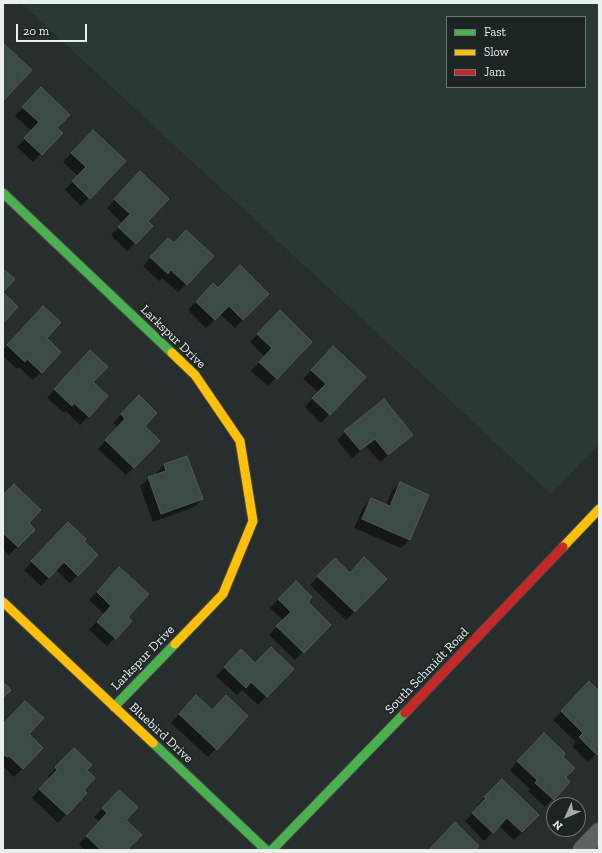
<!DOCTYPE html>
<html>
<head>
<meta charset="utf-8">
<style>
  body { margin:0 }
  #map { position:relative; width:602px; height:853px; overflow:hidden; background:#282d2d; font-family:"Zilla Slab",serif }
  canvas { display:block }
  .frame { position:absolute; inset:0; border:4px solid #e9efee; pointer-events:none }
  .legend { position:absolute; left:446px; top:16px; width:140px; height:72px; box-sizing:border-box; background:#1d2524; border:1px solid #6f7675; margin:0; padding:5px 7px; list-style:none; font-size:12px; color:#e9efee }
  .legend li { display:flex; align-items:center; gap:8px; height:20px }
  .legend b { width:20px; border:1px solid #6f7675 }
  .north { position:absolute; left:546px; top:797px; width:40px; height:40px; box-sizing:border-box; background:#1d2524; border:1px solid #6f7675; border-radius:50%; rotate:225deg; font-size:11px; font-weight:700; line-height:16px; text-align:center; color:#e9efee }
  .north::after { content:''; display:block; margin:auto; width:14px; height:18px; background:#a5abaa; clip-path:polygon(50% 0,100% 100%,50% 72%,0 100%) }
  .scale { position:absolute; left:16px; top:24px; width:71px; height:18px; box-sizing:border-box; border:2px solid #e9efee; border-top:0; padding-left:5px; font-size:12px; line-height:14px; white-space:nowrap; color:#e9efee; -webkit-text-stroke:3px #1d2524; paint-order:stroke }
</style>
</head>
<body>
<div id="map">
<canvas width="602" height="853"></canvas>
<div class="frame"></div>
<ul class="legend">
<li><b style="height:5px;background:#4caf50"></b>Fast</li>
<li><b style="height:5px;background:#ffc107"></b>Slow</li>
<li><b style="height:5px;background:#c62828"></b>Jam</li>
</ul>
<div class="north">N</div>
<div class="scale">20 m</div>
</div>
<script>
const c = document.querySelector('canvas').getContext('2d');
c.lineJoin = 'round';
function paint(path, color) {
  c.fillStyle = color;
  c.fill(path, 'evenodd');
}
function toPath(rows) {
  const path = new Path2D();
  for (const r of rows) {
    path.moveTo(r[0], r[1]);
    for (let i = 2; i < r.length; i += 2) path.lineTo(r[i], r[i + 1]);
  }
  return path;
}
function trace(path, color, width, dash) {
  c.strokeStyle = color;
  c.lineWidth = width;
  c.lineCap = dash ? 'butt' : 'round';
  c.setLineDash(dash || []);
  c.stroke(path);
}
function write(font, color, halo, rows, align = 'center') {
  c.font = font + ' "Zilla Slab",serif';
  c.lineWidth = 3.5;
  c.setLineDash([]);
  c.textBaseline = 'middle';
  c.strokeStyle = halo;
  c.fillStyle = color;
  for (const [text, x, y, turn = 0] of rows) {
    c.save();
    c.translate(x, y);
    c.rotate((+turn || 0) * Math.PI / 180);
    c.textAlign = isNaN(turn) ? turn : align;
    if (halo) c.strokeText(text, 0, 0);
    c.fillText(text, 0, 0);
    c.restore();
  }
}
const built = toPath([
  [21,3,599,3,599,444,551,494],
  [447,17,585,17,585,87,447,87]
]);
const shadow = toPath([
  [33,97,56,128,61,133,33,162,17,147,32,131,15,116],
  [85,139,89,198,81,206,65,190,78,176,63,162],
  [132,181,147,221,135,243,127,251,111,235,122,223,107,208],
  [168,239,174,244,213,257,178,292,162,278,159,281,143,266],
  [213,285,218,289,268,294,235,328,220,314,206,328,188,310],
  [35,316,45,338,60,352,33,380,19,367,17,369,3,356,3,350],
  [272,320,311,342,268,386,251,371,265,357,250,342],
  [325,356,364,377,321,423,305,407,318,392,303,379],
  [82,360,92,382,107,396,80,425,66,411,64,413,47,398],
  [139,396,143,426,134,467,126,475,98,449,118,427,113,423],
  [345,432,412,435,380,462,366,446,352,458,337,440],
  [187,457,202,499,194,507,153,522,140,486,149,478,157,475,156,473,164,465],
  [400,483,428,495,409,540,401,548,354,528,363,508,371,499,386,506,392,491],
  [3,496,34,530,9,555,3,549],
  [60,532,78,575,70,583,56,570,41,586,24,570],
  [335,559,349,574,386,579,346,620,310,585],
  [111,576,126,617,131,622,107,646,89,630,104,614,89,600],
  [296,582,307,602,330,625,295,660,269,635,283,620,270,608],
  [241,650,255,664,292,669,258,705,242,690,237,695,216,676],
  [581,691,599,692,599,718,596,721,599,724,599,751,588,762,572,746,576,742,553,720],
  [188,705,212,711,247,716,208,757,171,723],
  [3,725,27,734,42,748,14,777,3,766],
  [535,742,561,757,564,777,569,782,545,807,528,791,530,789,510,770],
  [74,749,86,770,83,790,86,793,58,823,32,798,50,778,48,776],
  [502,780,538,815,514,840,499,826,484,841,465,821,479,807,477,805],
  [111,799,126,850,85,850,79,844,100,822,94,817]
]);
const building = toPath([
  [3,43,32,70,3,101,3,43],
  [41,87,70,115,57,128,63,133,42,155,24,138,39,122,22,107,41,87],
  [93,130,126,161,90,199,72,181,86,167,71,153,93,130],
  [140,171,169,199,148,221,153,226,136,244,118,227,130,214,114,199,140,171],
  [186,230,214,256,187,285,171,270,168,274,150,257,168,238,174,243,186,230],
  [240,265,269,294,243,320,229,306,215,320,196,302,213,283,218,288,240,265],
  [3,269,15,279,3,292,3,269],
  [3,292,18,307,3,323,3,292],
  [43,306,61,322,47,338,61,352,42,373,27,359,25,362,7,345,43,306],
  [280,310,312,342,277,379,259,362,272,348,257,334,280,310],
  [333,346,366,377,330,415,312,398,326,384,311,370,333,346],
  [90,350,108,367,93,382,108,396,89,417,74,403,72,406,54,389,90,350],
  [139,395,157,413,145,426,160,441,134,468,105,440,125,419,121,414,139,395],
  [384,399,413,435,388,455,375,439,360,450,344,431,384,399],
  [187,456,203,499,161,514,148,477,166,471,164,464,187,456],
  [400,482,429,495,410,540,362,519,371,498,390,506,400,482],
  [14,484,41,510,29,523,35,530,18,547,3,533,3,495,14,484],
  [68,522,86,539,84,541,98,555,78,576,64,562,49,578,31,561,68,522],
  [364,557,387,579,355,612,317,576,335,558,350,573,364,557],
  [119,567,149,594,128,617,132,621,116,639,97,622,111,606,97,592,119,567],
  [296,581,312,597,308,602,331,625,304,653,276,626,291,612,278,599,296,581],
  [271,647,294,669,267,697,251,682,246,688,224,667,241,649,255,663,271,647],
  [589,681,599,691,599,720,598,721,599,723,599,753,597,755,579,737,583,733,561,711,589,681],
  [3,682,11,690,3,698,3,682],
  [196,695,212,710,226,695,248,716,217,750,179,714,196,695],
  [25,701,44,718,29,734,43,748,23,769,9,756,7,757,3,754,3,724,25,701],
  [544,733,565,753,563,757,575,768,566,777,570,782,554,800,535,783,537,780,517,761,544,733],
  [74,748,92,765,87,770,95,778,84,790,87,793,67,815,39,789,57,770,55,767,74,748],
  [502,779,539,815,522,832,507,818,493,833,472,813,486,798,484,797,502,779],
  [119,790,138,807,126,820,142,835,127,850,101,850,86,836,107,813,102,808,119,790],
  [455,822,479,846,475,850,429,850,455,822]
]);
const street = toPath([
  [582,850,599,832]
]);
const fast = toPath([
  [3,193,172,353],
  [114,707,175,644],
  [153,743,266,850],
  [272,850,405,713]
]);
const slow = toPath([
  [172,353,195,375,240,441,253,521,223,594,175,644],
  [563,547,599,509],
  [3,602,153,743]
]);
const jam = toPath([
  [405,713,563,547]
]);
const streetNames = [
  ["Larkspur Drive",173,337,44],
  ["Larkspur Drive",143,658,-46],
  ["South Schmidt Road",427,671,-46],
  ["Bluebird Drive",161,733,43]
];
paint(built, '#2a3937');
paint(shadow, '#0007');
paint(building, '#3a4b49');
trace(building, '#555858', 1);
trace(street, '#454948', 20);
trace(fast, '#454948', 11);
trace(slow, '#454948', 11);
trace(jam, '#454948', 11);
trace(street, '#5e6362', 18);
trace(fast, '#4caf50', 9);
trace(slow, '#ffc107', 9);
trace(jam, '#c62828', 9);
write('13px', '#e9efee', '#1d2524', streetNames);
</script>
</body>
</html>
